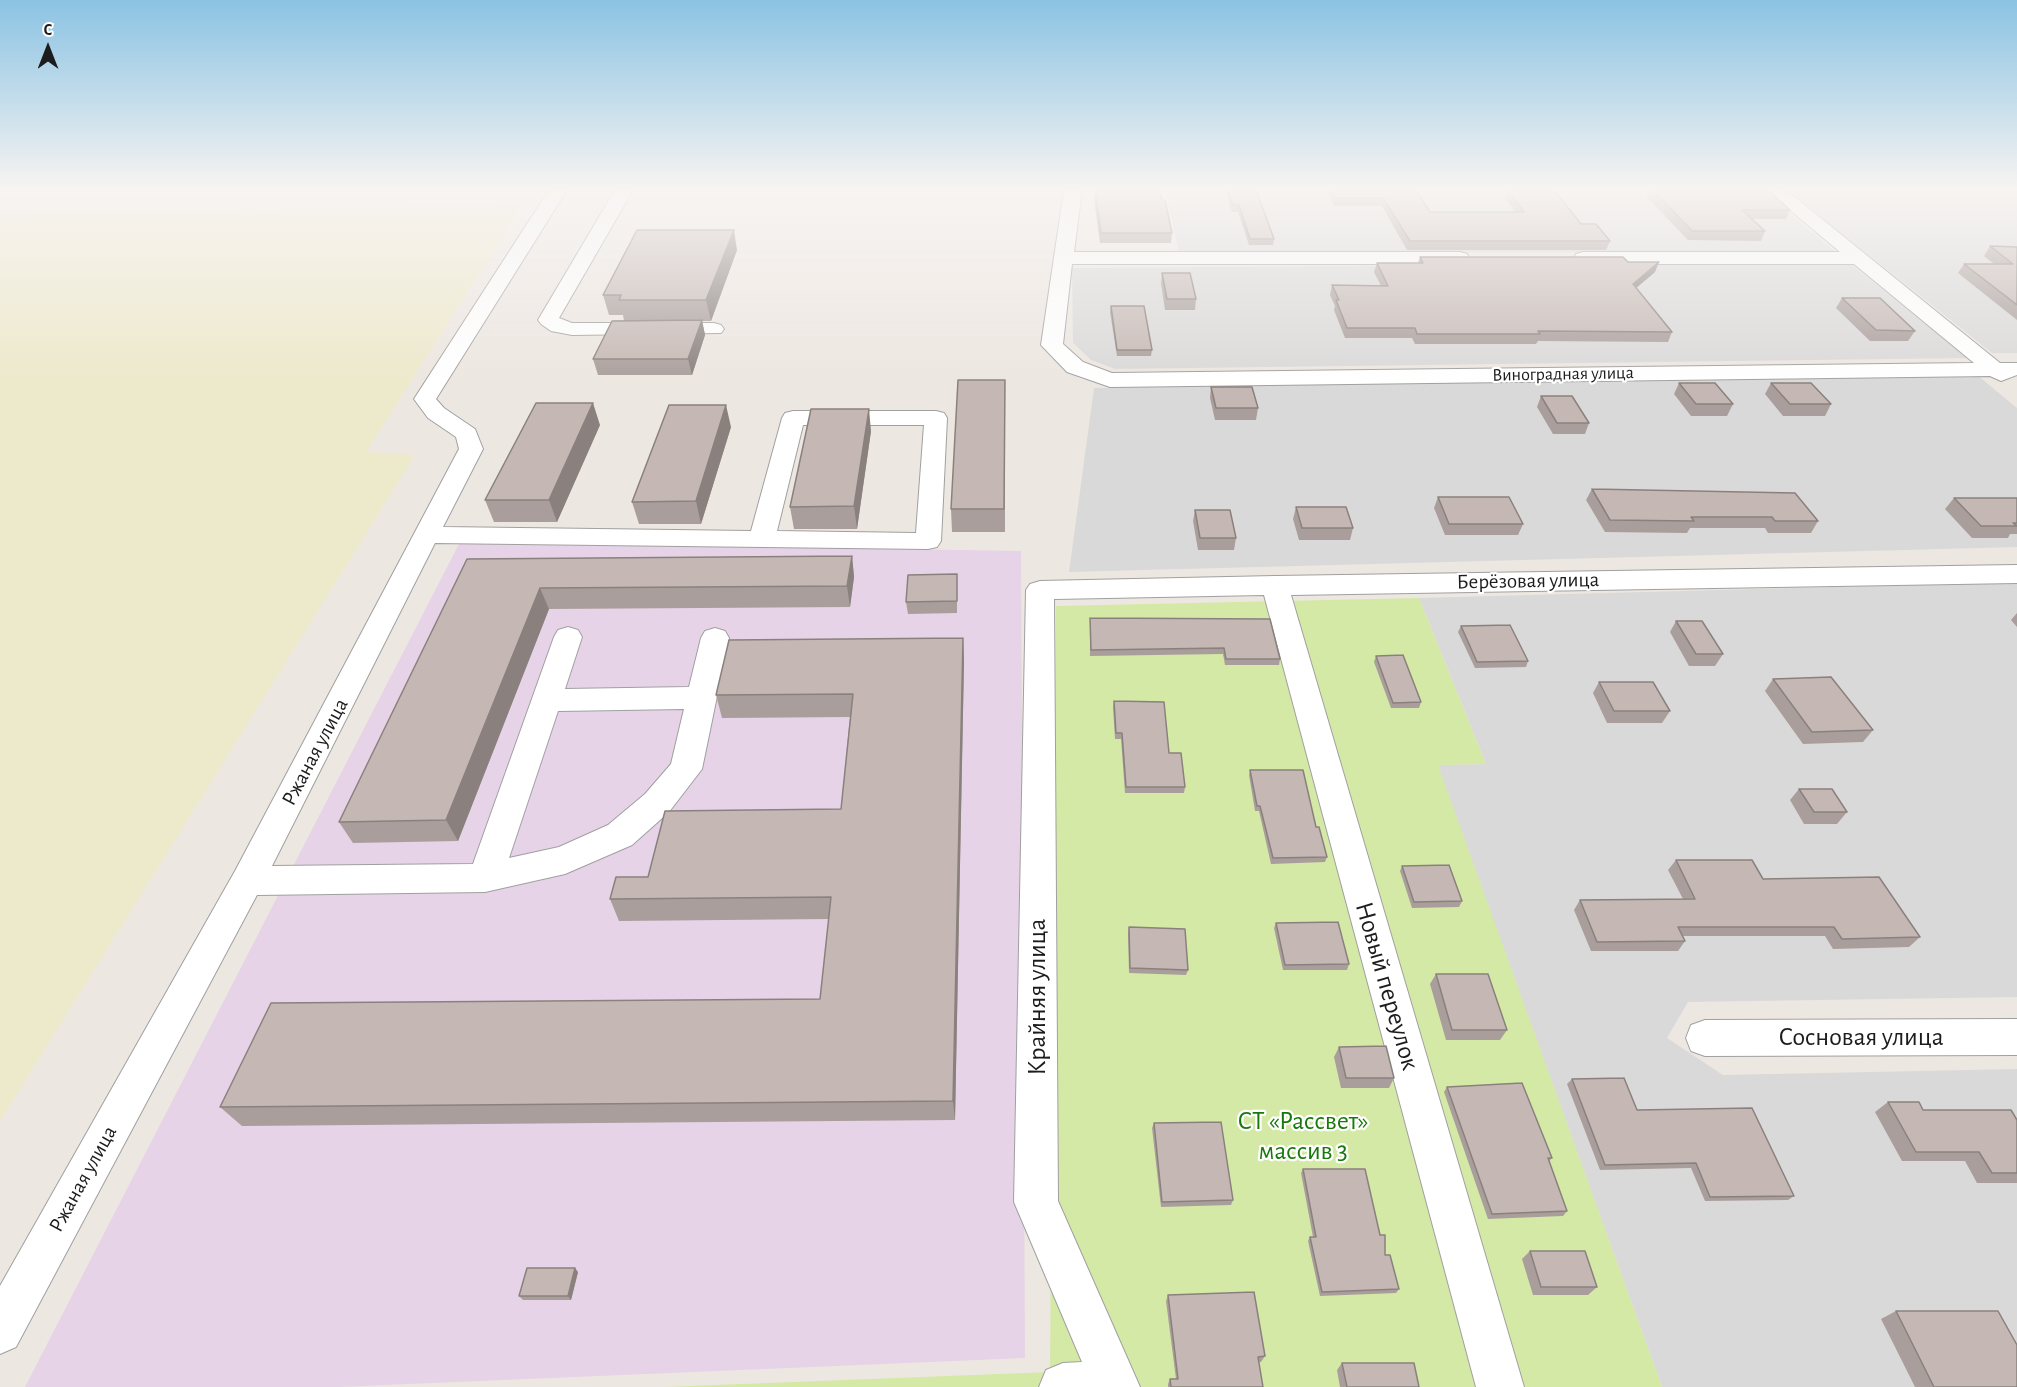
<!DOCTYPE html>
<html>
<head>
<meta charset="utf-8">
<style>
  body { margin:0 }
  #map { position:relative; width:2017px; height:1387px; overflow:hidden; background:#ede7e1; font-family:"Alegreya Sans",sans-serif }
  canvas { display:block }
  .north { position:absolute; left:18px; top:18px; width:60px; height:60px; -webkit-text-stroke:4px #fff; paint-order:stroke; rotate:0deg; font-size:16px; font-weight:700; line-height:24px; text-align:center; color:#1c1c1c }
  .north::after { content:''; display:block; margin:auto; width:21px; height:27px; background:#1c1c1c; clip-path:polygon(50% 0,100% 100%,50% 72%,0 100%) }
</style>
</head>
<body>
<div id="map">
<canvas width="2017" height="1387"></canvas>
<div class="north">С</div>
</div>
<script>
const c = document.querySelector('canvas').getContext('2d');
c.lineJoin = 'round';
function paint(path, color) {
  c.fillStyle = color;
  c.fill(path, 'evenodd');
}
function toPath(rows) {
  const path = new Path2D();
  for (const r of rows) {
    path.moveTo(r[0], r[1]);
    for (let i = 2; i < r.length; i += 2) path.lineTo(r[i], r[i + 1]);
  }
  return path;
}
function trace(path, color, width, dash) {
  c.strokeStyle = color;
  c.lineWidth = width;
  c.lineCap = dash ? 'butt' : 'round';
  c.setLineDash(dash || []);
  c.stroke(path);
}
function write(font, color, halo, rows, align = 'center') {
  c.font = font + ' "Alegreya Sans",sans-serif';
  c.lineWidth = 4.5;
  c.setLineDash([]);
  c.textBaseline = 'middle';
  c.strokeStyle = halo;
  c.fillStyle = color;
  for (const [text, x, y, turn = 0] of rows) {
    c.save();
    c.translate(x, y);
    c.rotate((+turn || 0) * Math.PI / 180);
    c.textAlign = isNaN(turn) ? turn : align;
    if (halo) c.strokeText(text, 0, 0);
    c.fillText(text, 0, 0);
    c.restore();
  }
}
const residential = toPath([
  [1165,190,1761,190,1836,252,1179,253],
  [1787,190,2017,190,2017,353,1992,353],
  [1849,262,1967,358,1115,369,1091,360,1073,343,1072,268],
  [1977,375,2017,408,2017,547,1069,572,1094,388],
  [2017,582,2017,997,1688,1002,1667,1038,1723,1075,2017,1069,2017,1387,1662,1387,1437,765,1486,764,1419,598]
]);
const industrial = toPath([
  [460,542,1021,551,1025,1358,338,1387,25,1387]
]);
const farmland = toPath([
  [522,206,366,452,415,455,0,1121,0,211]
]);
const grass = toPath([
  [1419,598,1486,764,1438,765,1662,1387,665,1387,1050,1372,1056,606]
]);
const minor = toPath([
  [549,190,567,190,436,399,444,408,475,429,483,449,443,527,751,531,782,418,785,413,793,411,936,411,944,413,947,418,941,541,937,547,928,549,435,543,272,866,473,864,554,637,558,630,568,627,578,630,582,637,565,689,689,687,701,638,705,631,715,628,725,631,729,638,702,769,669,812,632,845,565,874,485,892,257,895,16,1347,0,1354,0,1286,235,871,459,449,456,437,428,418,414,399,549,190],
  [803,425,924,425,916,533,777,531,803,425],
  [684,709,671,764,645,794,608,825,559,847,509,858,558,711,684,709],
  [615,190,633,190,559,318,572,323,714,323,721,325,724,329,721,333,572,335,551,331,541,324,538,320,615,190],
  [1064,190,1082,190,1074,252,1460,252,1467,254,1469,258,1467,262,1460,264,1072,264,1063,344,1083,362,1112,373,1974,363,1854,264,1583,264,1576,262,1574,258,1576,254,1583,252,1840,252,1766,190,1786,190,2000,363,2017,363,2017,375,2001,381,1990,376,1110,387,1067,372,1041,345,1064,190],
  [2017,565,2017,583,1291,595,1524,1387,1476,1387,1264,595,1054,599,1058,1201,1140,1387,1039,1387,1046,1370,1063,1363,1082,1362,1014,1202,1026,590,1030,584,1040,581,1275,576,2017,565],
  [2017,1019,2017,1055,1705,1056,1691,1051,1686,1038,1691,1025,1705,1020,2017,1019]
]);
const wall = toPath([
  [1095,190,1172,233,1171,243,1100,243,1094,200],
  [1225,190,1256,190,1274,239,1273,245,1249,245,1238,212,1232,212],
  [1326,190,1416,190,1430,212,1515,212,1505,197,1507,190,1554,190,1581,224,1610,241,1606,250,1407,250,1382,206,1334,206],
  [1649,190,1768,190,1790,210,1786,219,1752,219,1765,231,1761,241,1688,240,1646,196],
  [1990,246,2017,247,2017,320,1958,273,1964,264,1994,264,1984,256],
  [737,250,711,321,702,321,705,335,692,375,598,375,593,359,624,321,623,315,609,315,603,295],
  [1420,257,1628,262,1655,272,1636,288,1672,332,1668,342,1538,341,1536,344,1415,344,1412,338,1345,338,1334,310,1335,306,1330,295,1332,285,1381,286,1374,272,1377,263,1418,263],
  [1162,273,1196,299,1195,310,1165,310,1161,283],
  [1842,298,1915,331,1908,341,1870,341,1836,308],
  [1111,306,1152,350,1151,356,1117,356,1110,312],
  [1005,380,1005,532,952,532,951,509],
  [1679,383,1733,404,1727,416,1691,416,1674,394],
  [1771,383,1831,404,1825,416,1783,416,1765,394],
  [1211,387,1258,408,1256,420,1215,420,1210,398],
  [1541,396,1589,423,1585,434,1553,434,1537,407],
  [600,425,557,522,494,522,485,500],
  [731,427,701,524,639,524,632,502],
  [871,431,857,529,794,529,790,507],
  [1592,489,1818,521,1811,533,1768,533,1765,528,1690,528,1687,533,1605,532,1586,500],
  [1438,497,1523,524,1518,535,1445,535,1434,508],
  [1954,498,2017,498,2017,534,2010,534,2008,538,1972,538,1945,509],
  [1296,507,1353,528,1350,540,1299,540,1293,519],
  [1195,510,1236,538,1234,550,1198,550,1193,521],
  [852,556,854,577,850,607,549,609,458,841,353,843,339,822,467,559],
  [957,574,957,613,908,614,906,602],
  [2017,613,2017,627,2011,620],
  [1090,618,1280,659,1279,665,1225,665,1223,654,1090,656],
  [1676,621,1723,654,1715,666,1689,666,1670,632],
  [1461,626,1528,661,1526,667,1475,668,1458,632],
  [963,638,964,661,955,1120,242,1126,220,1107,820,999,829,919,619,921,610,899,648,877,841,809,850,717,722,718,716,695],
  [1376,656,1421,702,1419,708,1391,708,1374,662],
  [1773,679,1873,730,1863,742,1803,744,1765,691],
  [1599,682,1670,711,1662,723,1607,723,1593,693],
  [1114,701,1169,753,1185,787,1184,793,1125,793,1121,739,1115,739,1113,707],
  [1250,770,1316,827,1327,857,1325,862,1271,864,1259,811,1255,811,1249,775],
  [1799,789,1847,812,1837,824,1804,824,1790,800],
  [1676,860,1763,879,1920,937,1909,947,1833,949,1825,936,1683,936,1685,941,1678,951,1591,951,1574,910,1580,900,1683,899,1668,870],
  [1402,866,1462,901,1459,907,1412,908,1400,871],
  [1276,923,1349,964,1347,970,1283,970,1274,928],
  [1129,927,1188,970,1186,975,1129,973,1128,933],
  [1436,974,1507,1030,1500,1040,1446,1040,1430,984],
  [1339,1047,1394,1078,1389,1088,1341,1088,1334,1057],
  [1572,1079,1637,1110,1794,1196,1788,1200,1705,1201,1691,1168,1600,1170,1567,1084],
  [1447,1087,1552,1158,1549,1161,1567,1211,1563,1216,1488,1219,1444,1092],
  [1888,1102,1923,1110,2017,1120,2017,1183,1977,1183,1965,1161,1902,1161,1875,1112],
  [1154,1123,1233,1200,1231,1205,1161,1207,1152,1128],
  [1303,1169,1380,1235,1385,1255,1399,1289,1396,1293,1320,1296,1308,1241,1310,1237,1313,1237,1301,1173],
  [1530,1251,1597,1287,1588,1295,1533,1295,1522,1259],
  [578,1272,571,1300,523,1300,519,1296],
  [1168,1295,1265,1356,1261,1362,1259,1362,1263,1387,1168,1387,1168,1384,1170,1379,1176,1379,1166,1301],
  [1896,1311,2017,1387,1915,1387,1881,1319],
  [1342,1363,1419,1387,1340,1387,1337,1370]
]);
const shadedWall = toPath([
  [734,230,737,250,711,321,706,300],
  [1659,262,1655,272,1629,294,1633,284],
  [702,320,705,335,692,375,688,359],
  [593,403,600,425,557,522,549,500],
  [726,405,731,427,701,524,696,501],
  [869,409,871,431,857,529,854,506],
  [852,556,854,577,850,607,847,586],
  [540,588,549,609,458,841,446,820],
  [963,638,964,661,955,1120,953,1101],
  [575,1268,578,1272,571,1300,568,1296]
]);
const building = toPath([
  [1095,190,1159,190,1162,200,1165,200,1172,233,1101,233,1095,190],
  [1228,190,1256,190,1274,239,1250,239,1239,205,1233,205,1228,190],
  [1332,190,1416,190,1430,212,1524,212,1508,190,1554,190,1581,224,1596,224,1610,241,1410,241,1383,198,1336,198,1332,190],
  [1653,190,1768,190,1790,210,1742,210,1765,231,1692,231,1653,190],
  [637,230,734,230,706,300,619,300,621,295,603,295,637,230],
  [1990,246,2017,247,2017,305,1964,264,2013,264,1990,246],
  [1420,257,1623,257,1628,262,1659,262,1633,284,1672,332,1538,331,1540,334,1417,334,1415,328,1347,328,1336,300,1339,300,1332,285,1388,286,1377,263,1423,263,1420,257],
  [1162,273,1190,273,1196,299,1167,299,1162,273],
  [1842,298,1880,298,1915,331,1876,330,1842,298],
  [1111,306,1144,306,1152,350,1117,350,1111,306],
  [702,320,688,359,593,359,612,321,702,320],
  [958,380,1005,380,1004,509,951,509,958,380],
  [1679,383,1715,383,1733,404,1696,404,1679,383],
  [1771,383,1811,383,1831,404,1790,404,1771,383],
  [1211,387,1252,387,1258,408,1216,408,1211,387],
  [1541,396,1572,396,1589,423,1557,423,1541,396],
  [536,403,593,403,549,500,485,500,536,403],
  [669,405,726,405,696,501,632,502,669,405],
  [811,409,869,409,854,506,790,507,811,409],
  [1592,489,1795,493,1818,521,1775,521,1772,517,1691,517,1694,521,1610,520,1592,489],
  [1438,497,1509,497,1523,524,1449,524,1438,497],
  [1954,498,2017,498,2017,523,2013,523,2017,526,1981,526,1954,498],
  [1296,507,1346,507,1353,528,1302,528,1296,507],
  [1195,510,1230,510,1236,538,1200,538,1195,510],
  [852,556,847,586,540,588,446,820,339,822,467,559,852,556],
  [957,574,957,601,906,602,908,575,957,574],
  [1090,618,1270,619,1280,659,1226,659,1224,648,1091,650,1090,618],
  [1676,621,1702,621,1723,654,1696,654,1676,621],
  [1510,625,1528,661,1477,662,1461,626,1510,625],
  [963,638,953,1101,220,1107,271,1003,820,999,831,897,610,899,616,877,648,877,665,811,841,809,853,694,716,695,729,640,963,638],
  [1403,655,1421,702,1393,703,1376,656,1403,655],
  [1831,677,1873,730,1812,732,1773,679,1831,677],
  [1599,682,1653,682,1670,711,1614,711,1599,682],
  [1114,701,1164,702,1169,753,1181,753,1185,787,1126,787,1122,733,1116,733,1114,701],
  [1250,770,1303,770,1316,827,1319,827,1327,857,1273,858,1260,806,1257,806,1250,770],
  [1799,789,1832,789,1847,812,1814,812,1799,789],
  [1676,860,1752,860,1763,879,1879,877,1920,937,1842,939,1834,927,1678,927,1685,941,1597,942,1580,900,1695,899,1676,860],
  [1449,865,1462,901,1414,902,1402,866,1449,865],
  [1338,922,1349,964,1285,965,1276,923,1338,922],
  [1129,927,1185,929,1188,970,1130,968,1129,927],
  [1436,974,1488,974,1507,1030,1452,1030,1436,974],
  [1386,1046,1394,1078,1346,1078,1339,1047,1386,1046],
  [1624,1078,1637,1110,1752,1108,1794,1196,1710,1197,1696,1163,1605,1165,1572,1079,1624,1078],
  [1522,1083,1552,1158,1548,1158,1567,1211,1492,1214,1447,1087,1522,1083],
  [1888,1102,1919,1102,1923,1110,2011,1110,2017,1120,2017,1173,1992,1173,1979,1152,1916,1152,1888,1102],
  [1221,1122,1233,1200,1162,1202,1154,1123,1221,1122],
  [1303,1169,1365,1169,1380,1235,1385,1235,1385,1255,1390,1255,1399,1289,1322,1292,1310,1237,1316,1237,1303,1169],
  [1530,1251,1585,1251,1597,1287,1541,1287,1530,1251],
  [527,1268,575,1268,568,1296,519,1296,527,1268],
  [1254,1292,1265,1356,1258,1357,1263,1387,1171,1387,1170,1379,1178,1379,1168,1295,1254,1292],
  [1896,1311,1998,1311,2017,1345,2017,1387,1934,1387,1896,1311],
  [1342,1363,1414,1363,1419,1387,1347,1387,1342,1363]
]);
const farStreetnames = [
  ["Виноградная улица",1563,374,-1]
];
const streetNames = [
  ["Берёзовая улица",1528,581,-1],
  ["Ржаная улица",315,752,-62],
  ["Ржаная улица",83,1179,-61]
];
const nearStreetnames = [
  ["Новый переулок",1387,986,74],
  ["Крайняя улица",1037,997,-90],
  ["Сосновая улица",1861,1037]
];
const nearParknames = [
  ["СТ «Рассвет»",1303,1121],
  ["массив 3",1303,1151]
];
paint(residential, '#dad9d9');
paint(industrial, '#e6d3e7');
paint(farmland, '#ede9cb');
paint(grass, '#d4e9a6');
trace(minor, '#a0a0a0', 2);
paint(minor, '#fff');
paint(wall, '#a99e9b');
paint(shadedWall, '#8a817e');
paint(building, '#c5b8b4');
trace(building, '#8a817e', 1.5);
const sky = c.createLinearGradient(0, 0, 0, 384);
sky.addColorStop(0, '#8bc3e3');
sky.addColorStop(0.49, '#f7f4f2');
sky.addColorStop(1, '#f7f4f200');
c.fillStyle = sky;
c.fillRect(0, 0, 2017, 384);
write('18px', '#1c1c1c', '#fff', farStreetnames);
write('21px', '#1c1c1c', '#fff', streetNames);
write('26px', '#1c1c1c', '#fff', nearStreetnames);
write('26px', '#17790b', '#fff', nearParknames);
</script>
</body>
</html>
